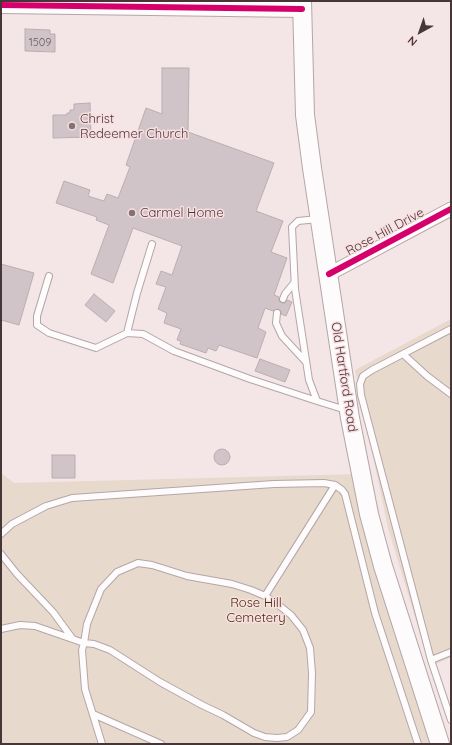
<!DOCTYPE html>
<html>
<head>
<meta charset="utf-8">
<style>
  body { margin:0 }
  #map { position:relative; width:452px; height:745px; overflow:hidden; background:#f4e5e6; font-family:Quicksand,sans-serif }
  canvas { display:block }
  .frame { position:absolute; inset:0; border:2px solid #473638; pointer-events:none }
  .north { position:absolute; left:400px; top:12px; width:40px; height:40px; -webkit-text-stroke:3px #fadfe1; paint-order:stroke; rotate:220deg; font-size:11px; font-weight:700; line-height:16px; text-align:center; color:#473638 }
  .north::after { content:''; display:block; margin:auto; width:14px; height:18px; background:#473638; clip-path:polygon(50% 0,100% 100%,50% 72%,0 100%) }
</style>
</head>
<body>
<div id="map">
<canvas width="452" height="745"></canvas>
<div class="frame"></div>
<div class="north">N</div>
</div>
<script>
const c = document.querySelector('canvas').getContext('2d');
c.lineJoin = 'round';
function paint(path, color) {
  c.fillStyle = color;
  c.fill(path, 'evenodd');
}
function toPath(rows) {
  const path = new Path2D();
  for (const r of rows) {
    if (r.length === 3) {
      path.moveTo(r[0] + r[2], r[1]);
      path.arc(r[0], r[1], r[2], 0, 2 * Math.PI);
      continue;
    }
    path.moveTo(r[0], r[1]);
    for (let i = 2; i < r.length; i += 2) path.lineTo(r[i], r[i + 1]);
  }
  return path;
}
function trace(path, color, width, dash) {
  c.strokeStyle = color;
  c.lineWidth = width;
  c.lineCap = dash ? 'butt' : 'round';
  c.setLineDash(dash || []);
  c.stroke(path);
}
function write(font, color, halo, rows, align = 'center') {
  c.font = font + ' Quicksand,sans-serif';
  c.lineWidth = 3;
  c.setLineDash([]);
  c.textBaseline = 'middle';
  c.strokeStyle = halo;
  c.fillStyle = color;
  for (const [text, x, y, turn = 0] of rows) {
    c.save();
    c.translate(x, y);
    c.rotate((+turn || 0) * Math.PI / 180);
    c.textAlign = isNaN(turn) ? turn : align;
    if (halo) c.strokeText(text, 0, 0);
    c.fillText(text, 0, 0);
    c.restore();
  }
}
const green = toPath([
  [451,319,451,657,430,667,388,528,355,370],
  [1,473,14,483,361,474,440,744,1,744]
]);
const building = toPath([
  [25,29,50,30,50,34,55,34,55,52,25,51,25,29],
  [162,68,189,68,188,132,274,163,256,211,283,221,271,252,287,258,274,295,279,297,279,301,282,303,285,303,287,300,292,302,286,316,281,314,281,311,278,309,273,311,265,308,258,328,266,332,257,358,219,345,216,351,208,348,206,353,180,344,181,341,177,340,181,329,164,323,167,313,158,309,166,287,156,284,161,271,172,275,182,246,133,228,113,283,91,274,109,225,96,220,97,217,56,203,64,181,90,190,88,196,104,201,107,194,118,198,130,167,126,165,146,108,162,114,162,68],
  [90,103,91,137,53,138,53,115,67,115,67,113,70,113,70,110,74,110,74,104,90,103],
  [1,264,34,273,19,325,1,320,1,264],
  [94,294,115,311,106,322,85,305,94,294],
  [260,359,290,370,285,382,255,371,260,359],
  [222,457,8],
  [52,455,75,455,75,478,52,478,52,455]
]);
const service = toPath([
  [318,219,298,221,292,227,295,289,309,380,317,401,346,410],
  [49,276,37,316,37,325,49,333,96,348,127,333,143,334,174,351,250,379,317,401],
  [283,299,285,294,294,283],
  [277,313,276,323,282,336,306,362],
  [127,333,137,293,152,244],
  [403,354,427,376,451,394],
  [1,534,12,524,46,506,72,498,274,484,324,483,335,485],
  [1,554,17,574,53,612,72,638],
  [265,596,335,485,342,490,345,494,375,613,418,744],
  [1,629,20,625,35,626,84,643,94,644,110,650,160,682,202,705,223,715,254,733,265,737,277,738,287,737,298,730,311,712,312,673,310,648,303,630,291,615,281,607,265,596,251,590,232,584,187,576,152,565,138,563,117,572,101,589,87,624,84,643,82,650,85,689,102,744],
  [451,652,431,660,451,720],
  [431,660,361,395,360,384,363,376,372,370,451,329],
  [93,714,161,744]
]);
const minor = toPath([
  [329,274,451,209]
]);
const tertiary = toPath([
  [1,5,302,9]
]);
const secondary = toPath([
  [302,1,305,115,312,168,350,418,369,514,383,566,440,744]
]);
const cycleway = toPath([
  [1,5,302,9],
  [329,274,451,209]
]);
const markers = [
  [72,126,4,"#847375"],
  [132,213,4,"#847375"]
];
const numberNames = [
  ["1509",40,43]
];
const poiNames = [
  ["Christ",80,119],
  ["Redeemer Church",80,134],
  ["Carmel Home",140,213]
];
const streetNames = [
  ["Rose Hill Drive",385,232,-28],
  ["Old Hartford Road",344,377,81]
];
const parkNames = [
  ["Rose Hill",256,603],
  ["Cemetery",256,618]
];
paint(green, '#e8d9cd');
paint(building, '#d0c4c8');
trace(building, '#bbadb2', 1);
trace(service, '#b4a6a7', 8);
trace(minor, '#b4a6a7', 15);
trace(tertiary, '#b4a6a7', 18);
trace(secondary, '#b4a6a7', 20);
trace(service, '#fdfbfb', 6);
trace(minor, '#fdfbfb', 13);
trace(tertiary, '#fdfbfb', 16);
trace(secondary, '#fdfbfb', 18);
trace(cycleway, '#d6006c', 6);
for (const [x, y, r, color] of markers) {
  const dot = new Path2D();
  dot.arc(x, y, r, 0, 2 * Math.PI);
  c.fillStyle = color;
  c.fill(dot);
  trace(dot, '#fadfe1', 1.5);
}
write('11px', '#695a5c', null, numberNames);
write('13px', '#473638', '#fadfe1', poiNames, 'left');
write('13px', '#473638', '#fadfe1', streetNames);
write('13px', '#422e0a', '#fadfe1', parkNames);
</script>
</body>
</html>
